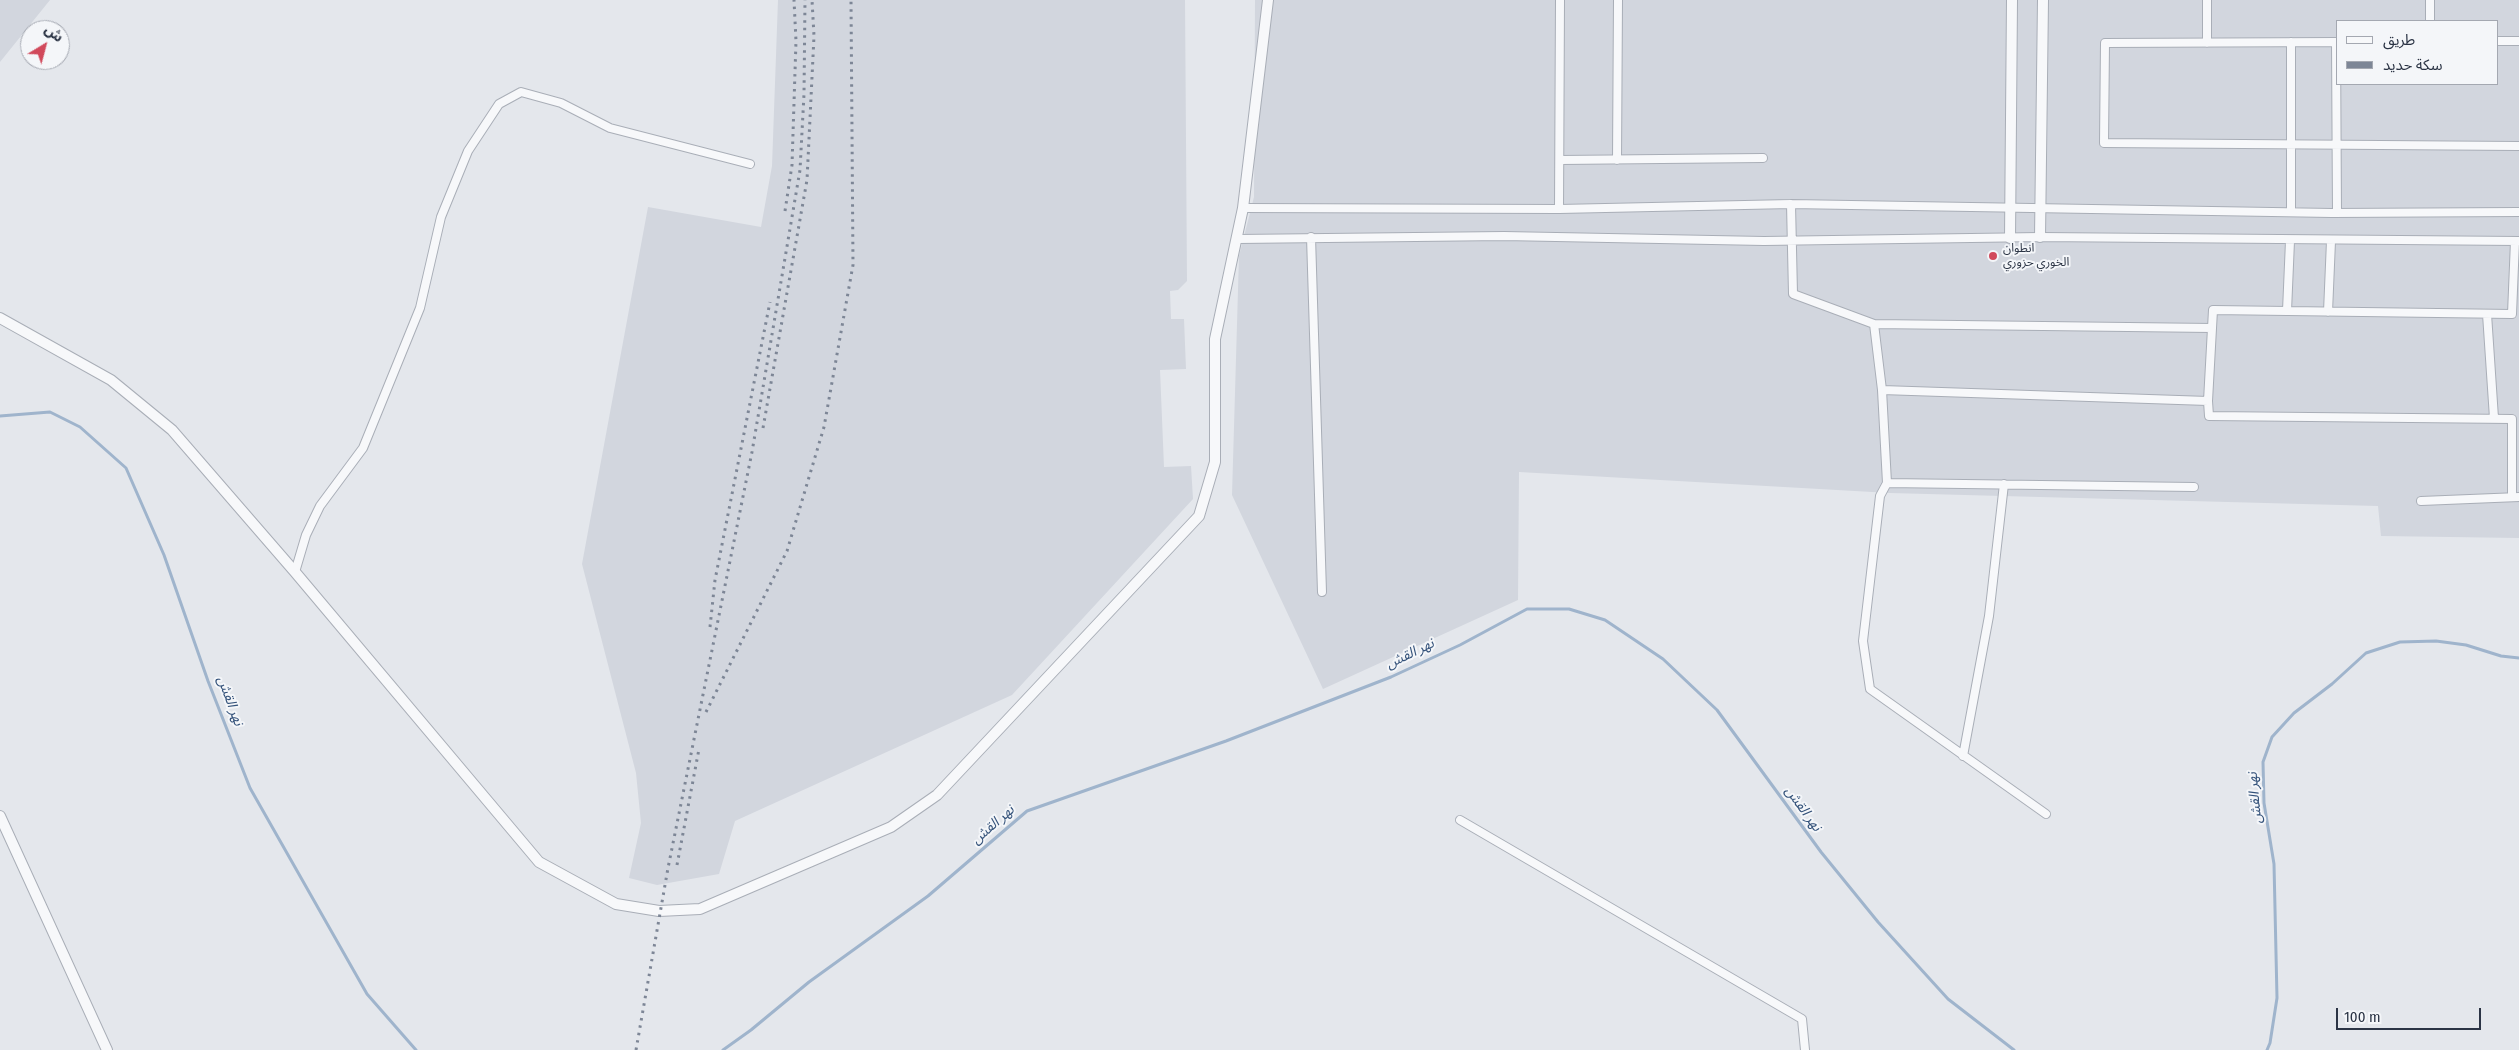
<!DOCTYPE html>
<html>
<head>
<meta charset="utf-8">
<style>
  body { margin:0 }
  #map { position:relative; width:2519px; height:1050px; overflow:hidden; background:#e4e7ec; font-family:"Fira Sans Condensed","Noto Sans Arabic",sans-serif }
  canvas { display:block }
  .legend { position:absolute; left:2336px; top:20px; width:162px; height:65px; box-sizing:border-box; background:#f4f6f9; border:1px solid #a4a8b1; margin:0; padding:6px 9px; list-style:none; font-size:15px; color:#2b3445 }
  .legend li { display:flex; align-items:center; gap:10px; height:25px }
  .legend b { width:25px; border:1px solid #a4a8b1 }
  .north { position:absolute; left:20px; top:20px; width:50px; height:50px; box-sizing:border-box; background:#f4f6f9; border:1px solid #a4a8b1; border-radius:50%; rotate:37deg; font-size:14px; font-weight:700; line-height:20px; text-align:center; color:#2b3445 }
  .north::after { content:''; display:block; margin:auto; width:18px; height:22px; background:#d1495b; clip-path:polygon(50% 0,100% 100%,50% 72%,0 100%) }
  .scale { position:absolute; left:2336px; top:1008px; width:145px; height:22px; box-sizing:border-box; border:2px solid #2b3445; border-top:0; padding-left:6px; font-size:15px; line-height:18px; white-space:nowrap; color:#2b3445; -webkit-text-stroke:4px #f4f6f9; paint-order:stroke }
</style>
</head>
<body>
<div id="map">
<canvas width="2519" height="1050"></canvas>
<ul class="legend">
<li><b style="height:6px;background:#f7f8fa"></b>طريق</li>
<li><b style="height:6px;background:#7d8696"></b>سكة حديد</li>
</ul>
<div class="north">ش</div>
<div class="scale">100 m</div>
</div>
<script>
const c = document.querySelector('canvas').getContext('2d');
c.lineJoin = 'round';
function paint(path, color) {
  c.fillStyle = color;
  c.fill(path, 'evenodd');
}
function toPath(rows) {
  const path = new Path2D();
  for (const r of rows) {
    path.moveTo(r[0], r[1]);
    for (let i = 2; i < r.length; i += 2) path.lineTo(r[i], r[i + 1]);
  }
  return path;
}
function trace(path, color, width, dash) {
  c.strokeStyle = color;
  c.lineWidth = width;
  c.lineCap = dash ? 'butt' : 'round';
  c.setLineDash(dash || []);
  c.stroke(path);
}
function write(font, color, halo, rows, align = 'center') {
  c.font = font + ' "Fira Sans Condensed","Noto Sans Arabic",sans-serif';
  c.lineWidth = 4;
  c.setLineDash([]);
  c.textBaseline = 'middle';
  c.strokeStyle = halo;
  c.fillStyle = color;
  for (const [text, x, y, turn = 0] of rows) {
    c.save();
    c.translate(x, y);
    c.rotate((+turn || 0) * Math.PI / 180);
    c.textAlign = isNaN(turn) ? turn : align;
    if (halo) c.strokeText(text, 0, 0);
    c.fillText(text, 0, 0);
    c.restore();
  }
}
const built = toPath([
  [0,0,50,0,0,62],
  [778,0,1185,0,1187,281,1178,290,1170,291,1171,319,1184,319,1186,369,1160,370,1164,467,1191,466,1193,499,1012,695,735,821,719,874,657,885,629,878,641,823,636,773,582,564,648,207,761,227,772,166],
  [1255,0,2519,0,2519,538,2381,536,2378,506,1890,493,1519,472,1518,600,1323,689,1232,495,1239,256,1254,197],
  [2338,21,2498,21,2498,84,2338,84]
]);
const stream = toPath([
  [0,416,50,412,80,427,126,468,164,555,208,681,250,788,367,994,416,1050],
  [723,1050,751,1030,809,982,928,896,1027,811,1226,741,1391,677,1460,645,1527,609,1569,609,1605,620,1663,659,1717,710,1821,852,1878,922,1948,999,2014,1050],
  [2267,1050,2270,1043,2277,998,2274,864,2264,803,2263,762,2272,737,2294,713,2332,684,2366,653,2400,642,2436,641,2466,645,2501,656,2519,658]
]);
const minor = toPath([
  [2430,0,2430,21],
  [2498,41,2519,41],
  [2336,42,2337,213],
  [2338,42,2105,43,2104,143,2519,146],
  [2207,43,2207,0],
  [1560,160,1763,158],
  [1617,160,1618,0],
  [1791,204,1793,294,1874,324,1882,390,1887,483,1880,496,1863,641,1870,689,2046,814],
  [1243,208,1559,209,1791,204,2332,213,2519,212],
  [1559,209,1560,0],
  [2291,212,2291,42],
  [1311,237,1322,592],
  [1238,239,1504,236,1764,241,2040,237,2519,241],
  [2287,311,2290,241],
  [2328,312,2331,241],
  [2487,314,2494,418],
  [1874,324,2212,328],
  [1882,390,2208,401],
  [1887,483,2194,487],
  [2512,497,2512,419,2209,416,2208,401,2213,310,2512,314,2515,241],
  [2421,501,2519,497],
  [295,572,306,535,320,506,363,448,420,308,441,217,468,151,499,104,521,92,561,103,610,128,750,164],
  [1963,756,1989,616,2004,484],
  [1460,820,1802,1019,1805,1050]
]);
const tertiary = toPath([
  [2040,237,2043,0],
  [2010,238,2012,0],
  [0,318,111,380,172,430,295,572,539,862,616,904,659,911,700,909,891,827,937,795,1199,516,1215,462,1215,339,1243,208,1268,0],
  [0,816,107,1050]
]);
const rail = toPath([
  [785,211,792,165,796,41,794,0],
  [763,428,807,180,814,36,812,0],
  [710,627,715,580,770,302],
  [706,712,787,551,824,427,853,265,851,0],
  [677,865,699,749],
  [636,1050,668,868,752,452,800,170,804,94,805,0]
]);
const markers = [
  [1993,256,5,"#d1495b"]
];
const poiNames = [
  ["انطوان",2003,249],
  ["الخوري حزوري",2003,263]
];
const waterNames = [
  ["نهر القش",1410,654,-26],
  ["نهر القش",230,701,70],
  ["نهر القش",2255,798,-95],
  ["نهر القش",1803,809,54],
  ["نهر القش",993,825,-41]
];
paint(built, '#d2d6de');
trace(stream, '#9fb4cc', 3);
trace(minor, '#a9aeb7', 10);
trace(tertiary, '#a9aeb7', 12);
trace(minor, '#f7f8fa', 8);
trace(tertiary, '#f7f8fa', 10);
trace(rail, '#7d8696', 3, [2.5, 5]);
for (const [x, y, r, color] of markers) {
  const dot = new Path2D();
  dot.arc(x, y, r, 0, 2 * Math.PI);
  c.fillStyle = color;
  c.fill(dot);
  trace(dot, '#f4f6f9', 2);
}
write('12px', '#2b3445', '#f4f6f9', poiNames, 'left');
write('italic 14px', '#34527a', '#f4f6f9', waterNames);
</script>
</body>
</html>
